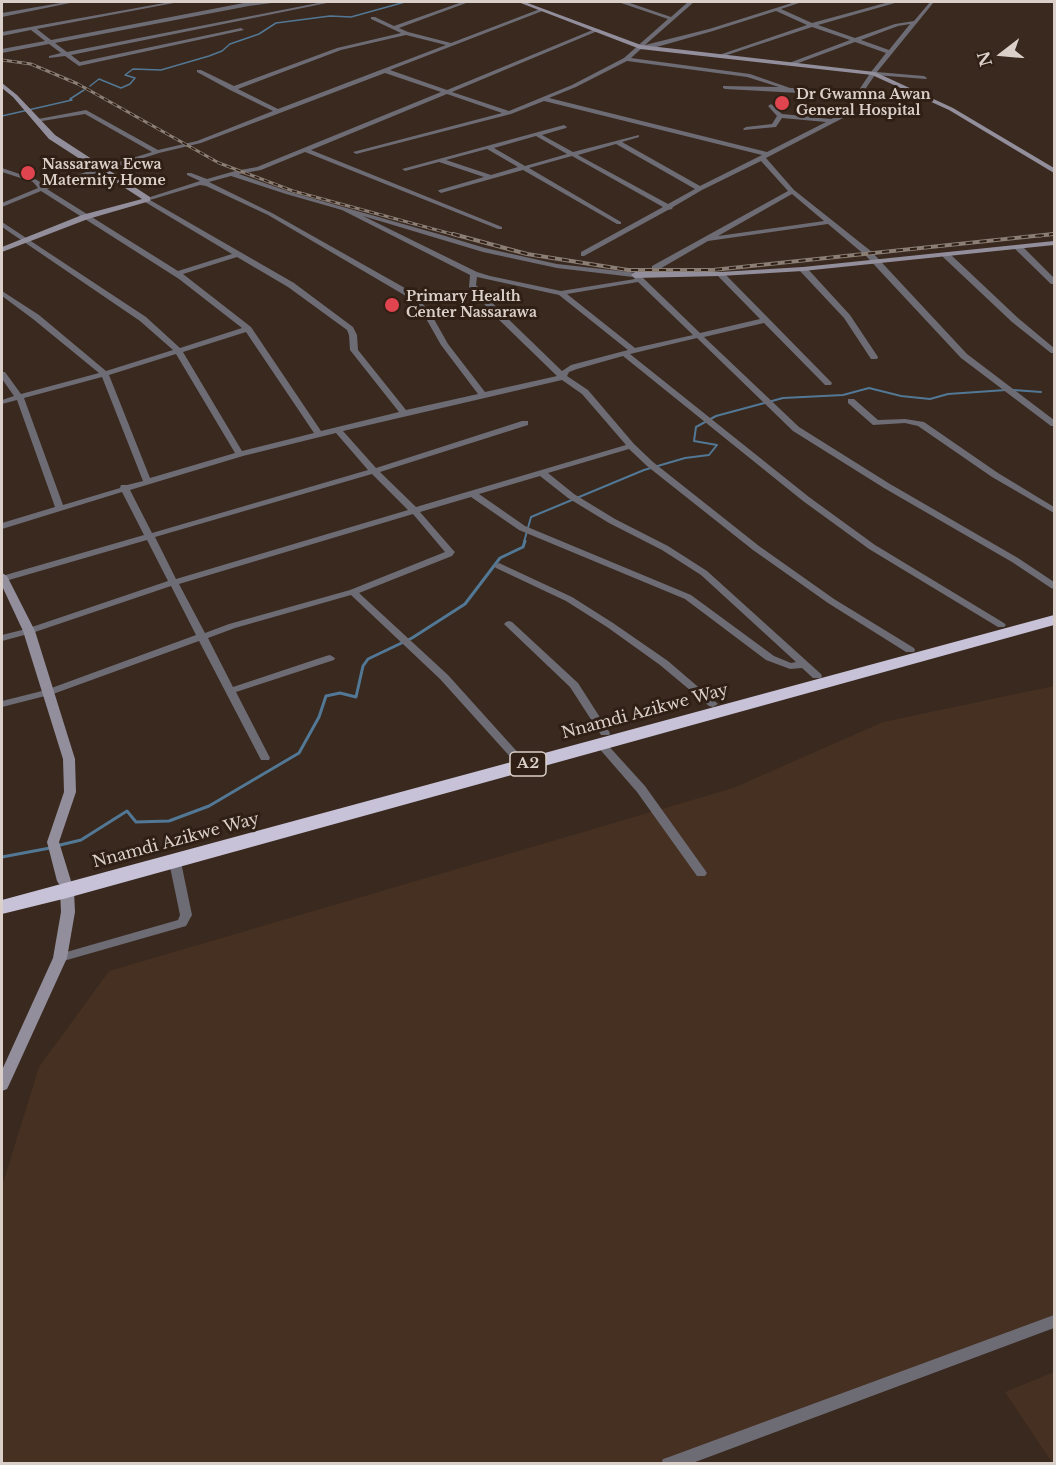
<!DOCTYPE html>
<html>
<head>
<meta charset="utf-8">
<style>
  body { margin:0 }
  #map { position:relative; width:1056px; height:1465px; overflow:hidden; background:#39291e; font-family:"Libre Baskerville",serif }
  canvas { display:block }
  .frame { position:absolute; inset:0; border:3px solid #dbd0c9; pointer-events:none }
  .north { position:absolute; left:972px; top:24px; width:60px; height:60px; -webkit-text-stroke:4px #2f1f15; paint-order:stroke; rotate:254deg; font-size:16px; font-weight:700; line-height:24px; text-align:center; color:#dbd0c9 }
  .north::after { content:''; display:block; margin:auto; width:21px; height:27px; background:#dbd0c9; clip-path:polygon(50% 0,100% 100%,50% 72%,0 100%) }
</style>
</head>
<body>
<div id="map">
<canvas width="1056" height="1465"></canvas>
<div class="frame"></div>
<div class="north">N</div>
</div>
<script>
const c = document.querySelector('canvas').getContext('2d');
c.lineJoin = 'round';
function paint(path, color) {
  c.fillStyle = color;
  c.fill(path, 'evenodd');
}
function toPath(rows) {
  const path = new Path2D();
  for (const r of rows) {
    path.moveTo(r[0], r[1]);
    for (let i = 2; i < r.length; i += 2) path.lineTo(r[i], r[i + 1]);
  }
  return path;
}
function trace(path, color, width, dash) {
  c.strokeStyle = color;
  c.lineWidth = width;
  c.lineCap = dash ? 'butt' : 'round';
  c.setLineDash(dash || []);
  c.stroke(path);
}
function write(font, color, halo, rows, align = 'center') {
  c.font = font + ' "Libre Baskerville",serif';
  c.lineWidth = 6;
  c.setLineDash([]);
  c.textBaseline = 'middle';
  c.strokeStyle = halo;
  c.fillStyle = color;
  for (const [text, x, y, turn = 0] of rows) {
    c.save();
    c.translate(x, y);
    c.rotate((+turn || 0) * Math.PI / 180);
    c.textAlign = isNaN(turn) ? turn : align;
    if (halo) c.strokeText(text, 0, 0);
    c.fillText(text, 0, 0);
    c.restore();
  }
}
const built = toPath([
  [1054,686,1054,1324,668,1463,2,1464,2,1186,39,1067,109,971,733,788,883,722],
  [1054,1372,1054,1463,1053,1464,1005,1392]
]);
const streamFar2 = toPath([
  [90,86,99,79,121,88,130,84,135,78,125,75,133,69,161,70,209,56,222,51,230,44,259,34,276,23,330,16,351,17,405,2],
  [2,116,72,100,70,99,84,90]
]);
const streamFar1 = toPath([
  [1013,390,1041,392],
  [524,542,531,517,644,470,685,458,709,455,717,445,694,441,696,427,716,416,783,398,843,395,869,388,901,396,930,399,948,394,1006,390]
]);
const stream = toPath([
  [56,846,81,840,127,811,136,822,169,821,209,806,299,753,319,717,326,696,340,693,356,697,363,666,368,659,412,638,465,604,500,558,523,547,525,541],
  [2,857,50,848]
]);
const street = toPath([
  [66,2,75,2,2,17,2,13,66,2],
  [170,2,179,2,37,29,51,40,249,2,279,2,249,6,55,43,67,52,323,2,332,2,71,55,80,62,241,28,244,30,79,66,65,56,49,58,49,56,61,53,49,44,2,53,2,49,45,41,31,30,2,36,2,32,170,2],
  [462,2,469,2,399,28,408,32,451,43,540,9,545,10,390,70,447,90,595,29,600,30,452,92,509,111,572,85,624,58,668,19,621,3,621,2,627,2,671,17,688,2,694,2,645,45,709,29,795,2,802,2,781,9,812,23,889,2,895,2,895,3,818,25,855,38,895,24,914,21,930,2,934,2,877,72,924,76,927,78,926,79,875,75,848,114,843,118,766,158,794,190,872,252,967,354,1054,420,1054,426,1051,426,961,358,866,256,828,224,708,241,658,270,652,270,652,266,788,191,761,161,702,190,673,207,672,209,668,210,584,256,581,256,581,252,663,207,572,156,529,168,621,222,621,224,617,224,523,170,441,193,438,191,439,190,484,177,439,162,405,171,402,169,564,125,567,127,566,128,542,135,573,152,639,135,639,137,622,142,700,186,762,155,544,101,511,114,356,154,353,152,502,113,447,94,311,150,502,227,502,229,498,229,305,152,261,170,239,174,290,192,442,235,485,248,557,264,638,273,700,333,760,319,716,274,723,272,832,383,831,385,825,385,764,323,704,337,799,427,890,484,1018,558,1054,582,1054,589,1051,588,1012,562,884,488,793,431,697,338,630,354,809,497,875,545,1004,623,1006,625,1004,627,998,627,869,549,803,501,623,356,577,369,569,372,567,376,588,390,634,444,653,462,759,546,834,599,914,648,915,650,914,652,906,652,828,603,753,550,647,466,629,449,548,473,574,494,615,519,668,546,707,571,821,674,822,676,821,678,813,678,802,668,790,669,766,660,685,599,519,530,471,497,420,512,453,550,455,552,452,556,359,593,448,675,521,756,522,758,521,760,513,760,440,679,351,595,235,628,208,638,233,687,326,656,330,655,335,658,334,660,236,692,270,758,269,760,261,760,260,758,199,641,53,694,2,707,2,701,46,690,196,635,171,586,32,633,2,641,2,635,26,629,168,581,147,540,2,582,2,576,144,535,122,492,2,529,2,523,55,507,17,400,2,404,2,400,14,396,2,379,2,372,5,372,21,394,99,373,33,319,2,296,2,291,39,315,106,371,173,350,140,321,2,227,2,222,146,317,180,348,242,328,179,279,41,191,2,207,2,203,38,188,33,182,2,172,2,168,37,180,44,185,152,152,85,114,36,122,33,120,86,110,158,150,197,141,273,111,230,90,197,72,197,70,201,70,234,86,337,48,401,33,371,19,371,17,375,17,394,26,462,2],
  [776,11,807,25,716,56,721,57,812,27,850,40,789,63,789,65,793,65,855,42,886,53,871,72,844,112,839,116,831,119,809,117,804,91,799,88,790,88,750,74,631,58,641,49,653,48,713,31,776,11],
  [910,24,889,50,861,40,898,26,910,24],
  [406,35,446,45,278,109,238,89,341,50,406,35],
  [627,61,747,77,779,87,723,86,723,88,725,89,799,93,803,116,782,114,771,104,768,106,777,116,772,124,746,127,743,129,744,130,776,127,782,118,826,122,767,152,549,98,576,87,627,61],
  [385,73,441,92,257,167,235,171,207,179,191,173,187,173,187,175,200,181,144,199,145,202,232,254,178,271,47,189,159,153,201,143,385,73],
  [536,136,567,154,525,166,494,148,536,136],
  [616,144,695,189,668,204,578,155,616,144],
  [487,149,518,167,491,175,446,160,487,149],
  [231,176,286,194,342,210,470,275,469,287,493,314,557,376,485,392,448,344,430,312,412,292,272,213,209,182,231,176],
  [200,185,206,186,268,215,406,296,424,315,441,345,478,394,406,410,358,350,357,335,353,327,294,283,150,200,200,185],
  [792,194,824,221,718,236,792,194],
  [363,216,483,252,557,268,633,277,635,279,561,291,490,276,477,272,363,216],
  [237,257,288,287,347,330,349,335,350,350,399,412,321,431,251,327,183,274,237,257],
  [477,277,559,295,628,350,571,365,562,371,499,310,476,285,477,277],
  [638,282,693,335,635,348,567,294,638,282],
  [246,332,314,433,242,451,183,352,246,332],
  [176,354,235,453,150,478,109,375,176,354],
  [102,377,143,481,127,485,121,485,120,488,63,505,24,398,102,377],
  [562,380,582,394,626,445,416,507,380,472,528,425,528,421,522,421,376,468,343,431,562,380],
  [336,433,368,470,152,533,130,490,243,456,336,433],
  [372,474,408,510,176,579,155,537,372,474],
  [540,476,568,498,609,523,662,550,701,575,796,662,791,663,774,656,691,595,525,526,479,494,540,476],
  [413,514,445,552,350,590,229,624,205,633,179,584,413,514],
  [1015,245,1021,245,1054,278,1054,284,1051,284,1015,249,1015,245],
  [943,253,949,253,1018,318,1054,348,1054,353,1051,353,1012,322,943,257,943,253],
  [800,267,806,267,850,315,878,357,877,359,871,359,844,318,800,271,800,267],
  [848,399,854,399,878,420,905,419,924,422,998,473,1054,507,1054,513,992,477,918,426,905,423,873,425,848,403,848,399],
  [499,563,572,597,613,623,668,661,718,704,713,707,709,706,660,665,607,627,566,601,496,568,494,566,499,563],
  [509,621,512,622,578,683,610,733,609,735,601,735,570,687,506,626,504,624,506,622,509,621],
  [601,741,605,742,645,786,705,870,707,873,705,876,697,876,637,792,597,746,596,744,601,741],
  [175,858,179,859,181,862,192,915,186,926,60,962,56,961,54,958,56,955,178,920,180,915,169,862,171,859,175,858],
  [1054,1315,1054,1328,690,1464,661,1464,663,1459,669,1457,1054,1315]
]);
const secondary = toPath([
  [518,2,525,2,641,45,875,72,953,108,1054,168,1054,173,949,110,872,75,640,49,518,2],
  [2,83,17,95,55,135,150,197,150,201,88,219,2,252,2,247,82,215,142,199,49,139,13,97,2,88,2,83],
  [1054,241,1054,245,803,271,720,276,635,278,631,275,635,272,720,272,803,267,1054,241],
  [2,573,7,576,35,631,75,759,76,792,59,842,71,881,69,884,64,886,59,884,57,881,47,842,64,792,63,759,23,631,2,586,2,573],
  [67,886,72,888,74,891,75,912,67,958,9,1085,7,1089,2,1091,2,1070,53,958,61,912,60,891,62,888,67,886]
]);
const highway = toPath([
  [1054,615,1054,625,67,898,2,914,2,900,1054,615]
]);
const railFar1 = toPath([
  [2,60,31,64,78,84,219,163,293,191,459,236],
  [1039,236,1054,234]
]);
const rail = toPath([
  [453,234,527,254,628,270,713,270,1053,234]
]);
const markers = [
  [782,103,8,"#e0444e"],
  [28,173,8,"#e0444e"],
  [392,305,8,"#e0444e"]
];
const farPoinames = [
  ["Dr Gwamna Awan",796,95],
  ["General Hospital",796,111],
  ["Nassarawa Ecwa",42,165],
  ["Maternity Home",42,181],
  ["Primary Health",406,297],
  ["Center Nassarawa",406,313]
];
const shields = [
  [528,764,36]
];
const shieldNames = [
  ["A2",528,764]
];
const streetNames = [
  ["Nnamdi Azikwe Way",645,712,-15],
  ["Nnamdi Azikwe Way",176,841,-15]
];
paint(built, '#463022');
trace(streamFar2, '#527896', 1.5);
trace(streamFar1, '#527896', 2);
trace(stream, '#527896', 3);
paint(street, '#6d6b74');
paint(secondary, '#928e9c');
paint(highway, '#c7c2d8');
trace(railFar1, '#8b7e75', 3);
trace(rail, '#8b7e75', 4);
trace(railFar1, '#2f1f15', 1.5, [5]);
trace(rail, '#2f1f15', 2, [7]);
for (const [x, y, r, color] of markers) {
  const dot = new Path2D();
  dot.arc(x, y, r, 0, 2 * Math.PI);
  c.fillStyle = color;
  c.fill(dot);
  trace(dot, '#2f1f15', 2);
}
write('bold 14px', '#dbd0c9', '#2f1f15', farPoinames, 'left');
for (const [x, y, w] of shields) {
  const box = new Path2D();
  box.roundRect(x - w / 2, y - 12, w, 24, 4.5);
  c.fillStyle = '#2f1f15';
  c.fill(box);
  trace(box, '#dbd0c9', 1.5);
}
write('bold 15px', '#dbd0c9', null, shieldNames);
write('16px', '#dbd0c9', '#2f1f15', streetNames);
</script>
</body>
</html>
